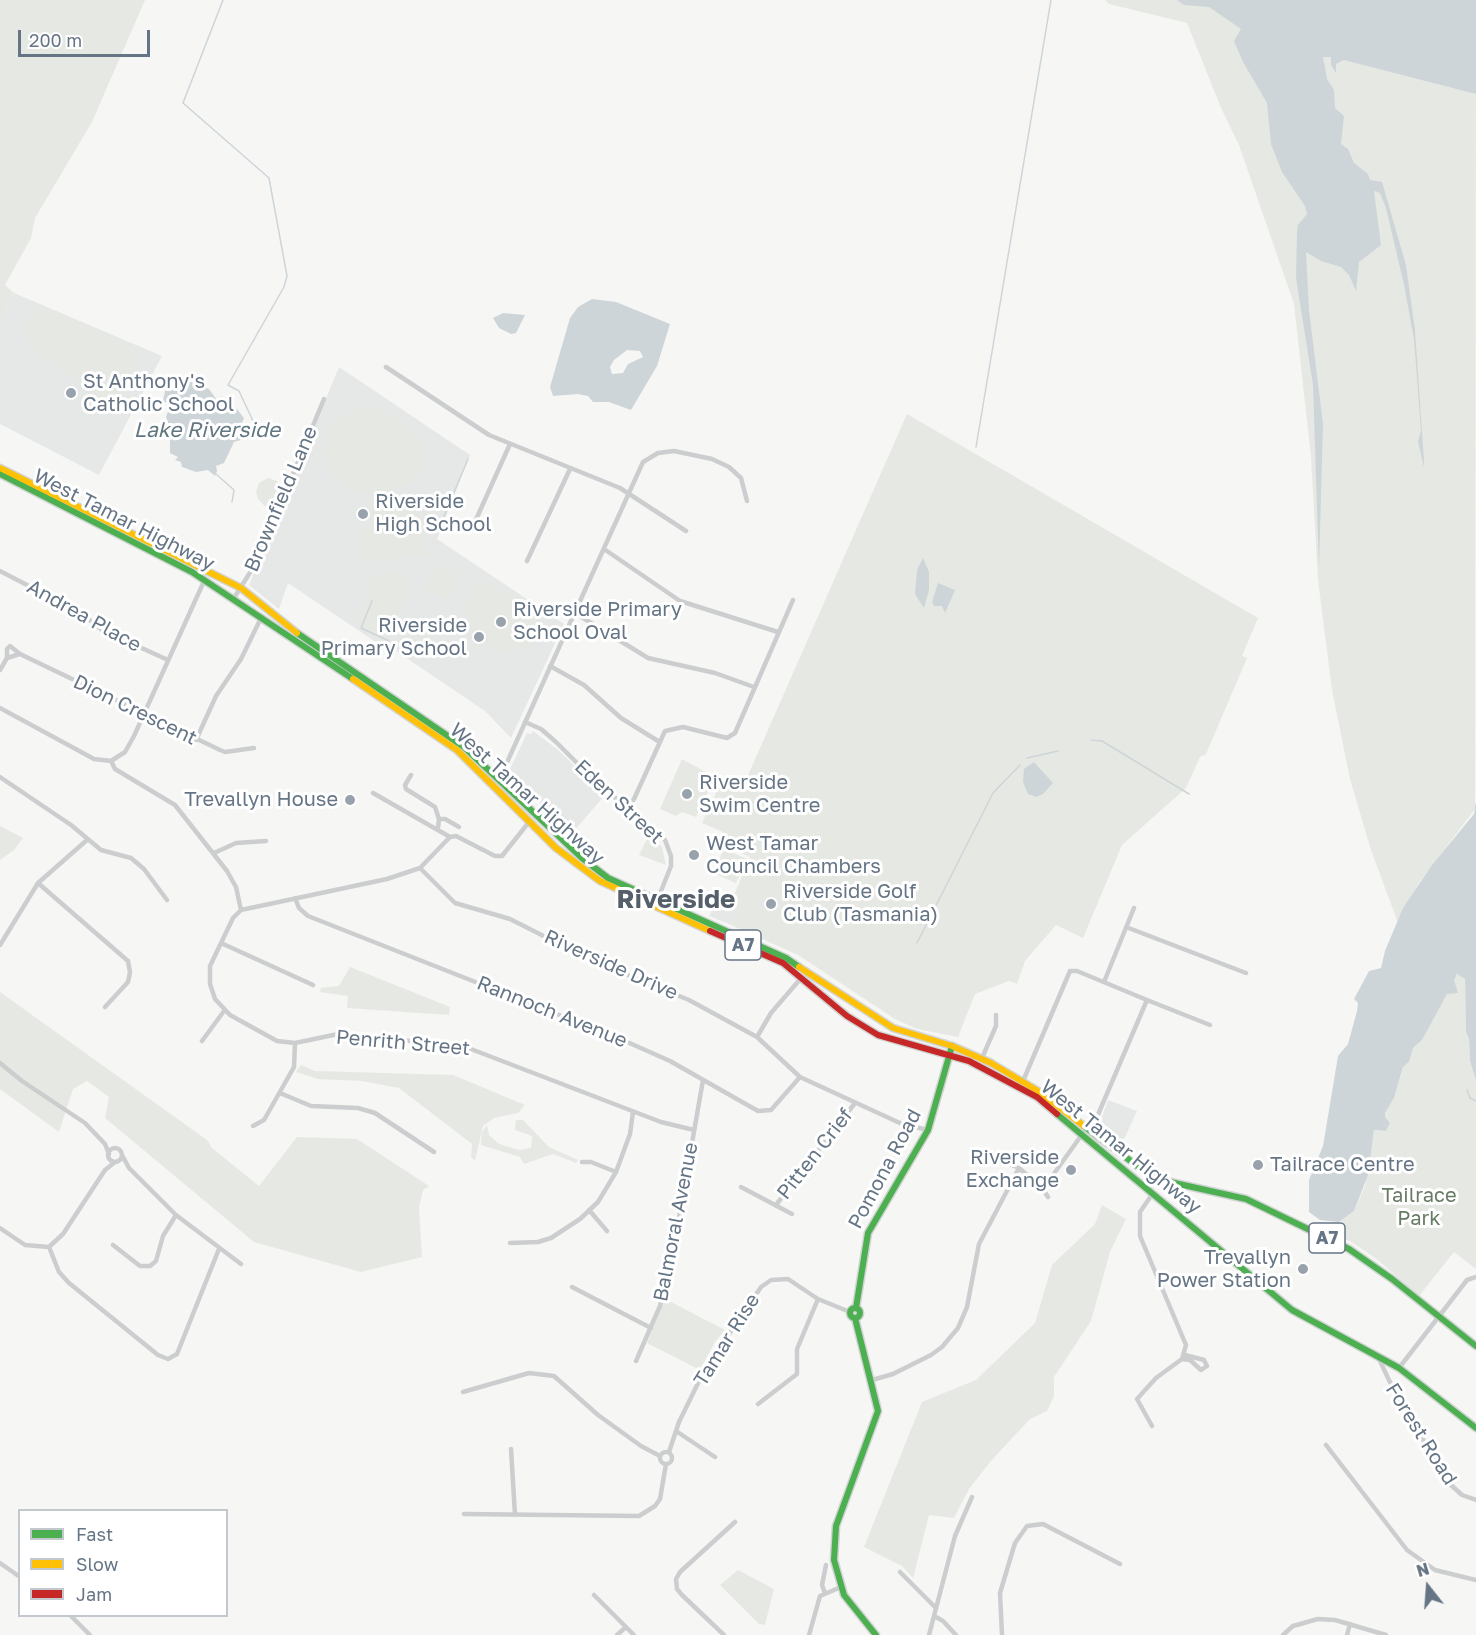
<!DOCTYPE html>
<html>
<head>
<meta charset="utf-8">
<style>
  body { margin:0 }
  #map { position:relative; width:1476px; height:1635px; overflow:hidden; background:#f6f6f5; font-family:"Golos Text",sans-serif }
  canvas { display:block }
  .legend { position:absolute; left:18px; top:1509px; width:210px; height:108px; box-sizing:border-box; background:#fff; border:2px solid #c2c8ce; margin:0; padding:8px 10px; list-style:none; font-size:18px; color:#667585 }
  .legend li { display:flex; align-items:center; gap:12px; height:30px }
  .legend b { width:30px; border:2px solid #c2c8ce }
  .north { position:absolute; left:1398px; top:1557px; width:60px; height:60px; -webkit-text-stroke:4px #fff; paint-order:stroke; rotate:343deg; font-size:16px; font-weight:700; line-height:24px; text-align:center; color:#667585 }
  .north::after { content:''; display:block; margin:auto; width:21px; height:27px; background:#667585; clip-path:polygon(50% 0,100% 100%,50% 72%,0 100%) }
  .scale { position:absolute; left:18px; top:30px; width:132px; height:27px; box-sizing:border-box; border:3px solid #667585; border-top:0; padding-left:8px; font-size:18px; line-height:21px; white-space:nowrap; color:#667585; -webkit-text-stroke:4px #fff; paint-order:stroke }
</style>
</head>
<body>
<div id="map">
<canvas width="1476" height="1635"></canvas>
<ul class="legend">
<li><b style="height:8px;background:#4caf50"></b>Fast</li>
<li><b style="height:8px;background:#ffc107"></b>Slow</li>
<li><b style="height:8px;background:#c62828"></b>Jam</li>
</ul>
<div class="north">N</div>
<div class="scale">200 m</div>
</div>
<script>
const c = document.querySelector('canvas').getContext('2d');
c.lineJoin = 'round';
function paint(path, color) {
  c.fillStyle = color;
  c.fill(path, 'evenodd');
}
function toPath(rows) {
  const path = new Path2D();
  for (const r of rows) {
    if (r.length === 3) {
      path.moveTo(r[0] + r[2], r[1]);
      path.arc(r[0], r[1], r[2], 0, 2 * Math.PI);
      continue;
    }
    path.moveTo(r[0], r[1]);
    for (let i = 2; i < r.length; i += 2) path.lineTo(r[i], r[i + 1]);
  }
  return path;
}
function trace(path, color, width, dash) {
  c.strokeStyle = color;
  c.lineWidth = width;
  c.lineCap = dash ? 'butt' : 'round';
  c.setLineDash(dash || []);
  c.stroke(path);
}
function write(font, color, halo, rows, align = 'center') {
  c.font = font + ' "Golos Text",sans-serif';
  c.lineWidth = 6;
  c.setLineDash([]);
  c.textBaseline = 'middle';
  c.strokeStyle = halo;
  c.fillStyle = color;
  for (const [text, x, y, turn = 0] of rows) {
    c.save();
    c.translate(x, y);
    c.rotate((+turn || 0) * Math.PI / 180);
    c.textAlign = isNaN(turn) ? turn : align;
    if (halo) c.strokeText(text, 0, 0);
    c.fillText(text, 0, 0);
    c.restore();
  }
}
const built = toPath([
  [14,293,162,356,99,475,0,424,0,323],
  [339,367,470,455,437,539,564,624,511,738,485,711,396,651,393,650,392,653,288,583,279,609,249,585],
  [533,731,557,749,605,795,573,832,507,776,527,733,531,734],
  [719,894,741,903,731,925,709,916],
  [1108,1100,1137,1111,1121,1146,1098,1128]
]);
const green = toPath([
  [0,0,145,0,92,122,35,218,31,238,5,285,14,293,0,323],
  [1105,0,1230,0,1476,87,1475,809,1419,883,1398,923,1371,850,1350,779,1332,690,1318,580,1311,457,1294,304,1239,145,1221,108,1187,23,1109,4],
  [38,305,142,350,113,405,34,351,24,332],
  [366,408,382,410,397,417,418,439,423,451,424,463,418,475,411,481,390,491,369,494,342,485,328,471,324,460,323,448,332,426,348,413],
  [907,414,1258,618,1242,656,1247,658,1206,754,1200,757,1186,788,1122,845,1083,938,1056,925,1025,961,1017,984,1009,981,975,994,958,1037,917,1029,895,1019,798,955,731,925,740,903,732,900,750,857,718,843,723,832,702,823,711,802,733,810,713,800,722,778,742,789],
  [268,478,277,481,282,488,272,514,258,499,256,492,259,483],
  [417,492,420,516,371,523,368,498],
  [422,518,427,555,364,563,358,526],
  [438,564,460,577,446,600,425,587],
  [404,571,407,596,386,641,359,627,358,621,366,600,368,576],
  [476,584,491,584,495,591,506,590,525,603,539,632,531,648,499,651,487,646,476,636,464,612,466,604,476,592],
  [413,622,435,635,423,656,401,643],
  [682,759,711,775,708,783,711,785,703,803,707,805,705,810,700,808,696,817,682,812,676,816,660,809],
  [0,826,23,838,14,850,0,860],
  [650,833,662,847,666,865,639,855],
  [724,849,747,859,736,883,713,873],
  [350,967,450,1007,449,1015,347,1008,348,996,320,992,321,988,339,986],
  [1455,975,1460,975,1465,979,1466,1032,1469,1039,1470,1061,1476,1081,1476,1269,1454,1252,1419,1296,1378,1260,1350,1241,1335,1236,1342,1220,1354,1211,1365,1186,1374,1130,1386,1131,1390,1123,1385,1117,1385,1113,1394,1098,1403,1067,1409,1062,1412,1048,1422,1040,1427,1026,1447,994,1450,993],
  [0,992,207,1140,212,1148,259,1186,297,1137,357,1139,429,1186,423,1190,419,1207,422,1257,361,1272,254,1242,105,1118,109,1097,87,1081,73,1089,59,1132,0,1089],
  [301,1065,315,1071,453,1075,525,1105,518,1113,494,1118,483,1126,475,1161,471,1157,472,1144,399,1088,362,1081,318,1079,296,1072],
  [516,1120,523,1120,549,1147,578,1160,576,1163,553,1154,524,1164,520,1157,481,1145,482,1132,487,1125,489,1135,499,1144,519,1150,531,1148,532,1136,515,1130],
  [1102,1205,1126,1219,1110,1252,1091,1321,1054,1377,1054,1396,1047,1411,1030,1419,990,1462,969,1489,954,1518,929,1515,913,1578,902,1566,864,1547,922,1402,976,1380,1035,1323,1052,1265,1095,1224],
  [665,1299,725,1330,715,1342,700,1370,647,1343],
  [738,1570,774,1589,765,1625,759,1624,720,1585]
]);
const water = toPath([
  [1177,0,1476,0,1476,94,1344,60,1336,64,1336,73,1331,65,1331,57,1323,57,1327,79,1334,90,1335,108,1344,116,1341,144,1348,149,1354,163,1368,174,1370,180,1382,182,1406,265,1415,330,1424,461,1424,467,1418,442,1421,431,1414,339,1404,285,1386,208,1380,193,1374,191,1381,245,1359,262,1356,291,1349,275,1341,267,1321,261,1306,252,1309,310,1323,424,1319,569,1313,385,1296,278,1297,232,1298,225,1307,214,1305,206,1282,172,1271,144,1267,103,1243,62,1234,41,1241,29,1209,7,1184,5],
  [592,299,616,302,670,324,657,366,631,410,609,402,593,402,588,396,578,394,553,396,550,387,570,318,578,307],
  [627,350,640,351,643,357,628,364,623,373,612,374,610,367,614,360],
  [503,313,525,315,516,333,511,334,499,328,493,318],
  [175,379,183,379,209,389,217,400,222,396,222,401,227,403,229,399,244,418,237,435,244,436,244,439,234,442,224,463,216,466,217,471,215,476,208,470,196,472,182,467,181,462,175,460,178,457,170,453,170,435,175,431,175,427,168,424,166,417,170,406,163,400,166,387,173,387],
  [923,558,929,572,929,590,924,608,915,594,917,570],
  [938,583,955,590,945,613,942,606,934,606,932,602],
  [1034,762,1053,783,1043,794,1036,797,1028,794,1023,782,1024,769],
  [1476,801,1476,1081,1470,1061,1469,1039,1466,1032,1465,979,1457,974,1454,980,1458,993,1447,994,1422,1040,1413,1048,1409,1062,1403,1067,1394,1098,1385,1113,1385,1117,1390,1123,1386,1131,1374,1130,1368,1175,1354,1211,1339,1222,1320,1220,1309,1212,1309,1180,1323,1146,1338,1056,1348,1044,1357,1011,1358,1003,1354,999,1369,971,1381,968,1385,951,1403,908,1432,865,1474,814]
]);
const stream = toPath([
  [223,0,183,103,269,178,287,276,284,287,228,385,239,391,254,423,250,432,237,436],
  [976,447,1051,0],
  [216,474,234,490,232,502],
  [440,526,468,459],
  [372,601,361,628,389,641],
  [1091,740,1102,741,1189,794],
  [1027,758,1058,751],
  [917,943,993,793,1020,765],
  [1467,1090,1470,1098,1476,1101]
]);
const street = toPath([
  [386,367,489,435,620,488,686,531],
  [474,524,510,444],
  [604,549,680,601,778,632],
  [527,561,570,469],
  [0,571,81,613,102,630,168,660],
  [234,598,256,563,324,399],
  [575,613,648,658,715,673,754,687],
  [7,658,7,649,10,646,20,654],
  [550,666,584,685,621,718,658,741],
  [0,670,7,658,20,654,220,750,225,752,254,748],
  [0,708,94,759,111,761,115,769,175,805,227,871,236,887,241,910],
  [525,722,541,729,556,742,593,779,665,840,671,856,671,866,657,901],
  [196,740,216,696,241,659,262,616],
  [111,761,125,752,134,736,205,579],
  [411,775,405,785,406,789,435,807,439,819,438,828],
  [0,777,71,825,101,850,131,858,144,869,167,900],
  [499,780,643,462,658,453,674,451,712,459,729,467,741,478,747,501],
  [373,793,450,837],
  [627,807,634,799,665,731,683,727,727,738,735,733,793,600],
  [439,819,445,819,459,827],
  [529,822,502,856,495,856,456,836,450,837,420,868,455,903,510,919,591,960,689,1000,757,1037,800,1077,902,1124,928,1130],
  [214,853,236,843,266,841],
  [420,868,387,879,241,910,233,918,210,966,210,984,215,999,230,1015,277,1041,295,1043,338,1034,463,1046,661,1122,694,1130],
  [38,883,128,961,130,972,128,982,105,1007],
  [295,898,299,908,308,916,625,1041,670,1061,758,1111,771,1110,800,1077],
  [1126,927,1246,973],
  [221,943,313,985],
  [0,945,38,883,87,840],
  [1104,982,1134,908],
  [1147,1000,1210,1025],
  [757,1037,771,1013,802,977],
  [202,1041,224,1011],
  [982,1058,996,1026,996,1015],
  [0,1063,22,1081,85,1123,105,1144,109,1154],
  [1023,1081,1070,971,1077,971,1147,1000,1091,1131],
  [280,1093,311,1106,358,1108,375,1113,434,1152],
  [253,1126,264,1120,294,1067,295,1043],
  [115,1155,7],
  [982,1152,1019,1168,1043,1189,1048,1197],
  [122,1155,129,1168,176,1215,241,1264],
  [582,1162,591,1162,616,1172],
  [741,1187,792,1214],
  [1043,1189,1083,1133],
  [776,1205,855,1103],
  [589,1210,607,1231],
  [0,1228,25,1245,49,1247],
  [510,1243,538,1242,551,1238,580,1219,598,1202,616,1172,630,1134,633,1112],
  [113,1245,140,1266,150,1266,156,1261,163,1236,176,1215],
  [49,1247,59,1272,69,1283,158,1355,168,1359,177,1354,219,1249],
  [49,1247,63,1234,105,1170,115,1162],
  [572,1287,651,1328],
  [1182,1359,1190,1360,1201,1370,1207,1366,1204,1360,1185,1355],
  [1379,1359,1398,1399,1451,1485,1462,1495,1476,1500],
  [636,1361,660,1306,673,1252,703,1080],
  [1399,1368,1467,1280,1476,1277],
  [872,1380,893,1374,931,1355,942,1347,958,1328,967,1307,979,1244,1019,1168],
  [463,1392,529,1373,554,1376,598,1415,641,1446,660,1456],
  [758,1404,797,1374,797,1349,818,1299],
  [1152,1426,1137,1399,1156,1378,1182,1359,1186,1345,1140,1236,1140,1212,1153,1193],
  [676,1431,715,1457],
  [1326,1445,1407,1550,1435,1570,1476,1580],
  [511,1449,515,1515],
  [666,1458,6],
  [669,1452,679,1422,704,1371,761,1287,771,1280,788,1279,818,1299,850,1312],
  [464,1514,639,1516,655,1506,660,1499,666,1464],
  [0,1563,20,1577],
  [900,1572,936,1608],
  [825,1593,822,1585,826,1565],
  [594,1595,634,1635],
  [71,1616,90,1635],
  [934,1616,943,1621,956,1635],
  [617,1635,626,1627],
  [724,1635,682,1595,677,1589,676,1579,680,1572,735,1522],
  [809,1635,820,1596,841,1587],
  [929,1635,955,1536,972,1497],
  [1002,1635,1000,1593,1015,1543,1027,1526,1043,1524,1120,1564],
  [1283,1635,1293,1626,1318,1619,1335,1620,1386,1635],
  [1347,1635,1350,1624]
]);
const fast = toPath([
  [0,474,192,572,353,679],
  [297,633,464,747,582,858,608,878,786,958,799,967],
  [1057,1114,1292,1310,1399,1368,1476,1428],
  [1084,1126,1144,1171,1170,1182,1246,1199,1349,1249,1392,1279,1476,1346],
  [856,1308,868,1233,928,1130,952,1046],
  [855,1313,5],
  [855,1318,878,1411,836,1526,834,1560,844,1595,876,1635]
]);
const slow = toPath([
  [0,468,241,588,297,633],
  [353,679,457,750,556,848,600,881,710,931],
  [799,967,893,1028,952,1046,991,1063,1038,1091,1084,1126]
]);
const jam = toPath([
  [710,931,783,963,847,1016,878,1035,969,1061,1037,1097,1057,1114]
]);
const markers = [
  [71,393,6,"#98a2ac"],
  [363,514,6,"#98a2ac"],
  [501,622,6,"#98a2ac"],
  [479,637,6,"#98a2ac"],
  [687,794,6,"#98a2ac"],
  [350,800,6,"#98a2ac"],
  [694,855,6,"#98a2ac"],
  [771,904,6,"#98a2ac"],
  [1258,1165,6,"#98a2ac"],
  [1071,1170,6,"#98a2ac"],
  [1303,1269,6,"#98a2ac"]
];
const shields = [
  [743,945,36],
  [1327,1238,36]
];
const shieldNames = [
  ["A7",743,945],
  ["A7",1327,1238]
];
const poiNames = [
  ["St Anthony's",83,382],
  ["Catholic School",83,405],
  ["Riverside",375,502],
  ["High School",375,525],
  ["Riverside Primary",513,610],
  ["School Oval",513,633],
  ["Riverside",467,626,"right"],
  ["Primary School",467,649,"right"],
  ["Riverside",699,783],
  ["Swim Centre",699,806],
  ["Trevallyn House",338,800,"right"],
  ["West Tamar",706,844],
  ["Council Chambers",706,867],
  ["Riverside Golf",783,892],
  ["Club (Tasmania)",783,915],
  ["Riverside",1059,1158,"right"],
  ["Exchange",1059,1181,"right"],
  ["Tailrace Centre",1270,1165],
  ["Trevallyn",1291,1258,"right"],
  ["Power Station",1291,1281,"right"]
];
const streetNames = [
  ["Brownfield Lane",281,499,-67],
  ["West Tamar Highway",124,520,27],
  ["Andrea Place",84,616,29],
  ["Dion Crescent",135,710,26],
  ["West Tamar Highway",527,794,42],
  ["Eden Street",619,802,43],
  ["Riverside Drive",611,965,24],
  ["Rannoch Avenue",552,1012,22],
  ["Penrith Street",403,1043,5],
  ["West Tamar Highway",1121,1147,39],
  ["Pitten Crief",815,1154,-52],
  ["Pomona Road",885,1169,-62],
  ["Balmoral Avenue",676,1222,-79],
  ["Tamar Rise",727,1340,-58],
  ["Forest Road",1421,1434,58]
];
const parkNames = [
  ["Tailrace",1419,1196],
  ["Park",1419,1219]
];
const waterNames = [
  ["Lake Riverside",207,430]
];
const districtNames = [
  ["Riverside",676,900]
];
paint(built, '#e6e7e7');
paint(green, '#e6e9e3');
paint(water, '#ced5d8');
trace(stream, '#ced5d8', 1.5);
trace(fast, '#d2d4d4', 9);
trace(slow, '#d2d4d4', 9);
trace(jam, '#d2d4d4', 9);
trace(street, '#cccdce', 4.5);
trace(fast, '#4caf50', 6);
trace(slow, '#ffc107', 6);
trace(jam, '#c62828', 6);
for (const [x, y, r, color] of markers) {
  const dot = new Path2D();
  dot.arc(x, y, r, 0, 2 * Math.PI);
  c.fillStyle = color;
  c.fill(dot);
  trace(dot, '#fff', 2);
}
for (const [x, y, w] of shields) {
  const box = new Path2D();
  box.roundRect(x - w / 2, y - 15, w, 30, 4.5);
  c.fillStyle = '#fff';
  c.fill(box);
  trace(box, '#667585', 1.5);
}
write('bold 18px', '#667585', null, shieldNames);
write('20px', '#667585', '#fff', poiNames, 'left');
write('20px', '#667585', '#fff', streetNames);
write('20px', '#687c65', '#fff', parkNames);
write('italic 21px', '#627781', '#fff', waterNames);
write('bold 26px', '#545f6a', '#fff', districtNames);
</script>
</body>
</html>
